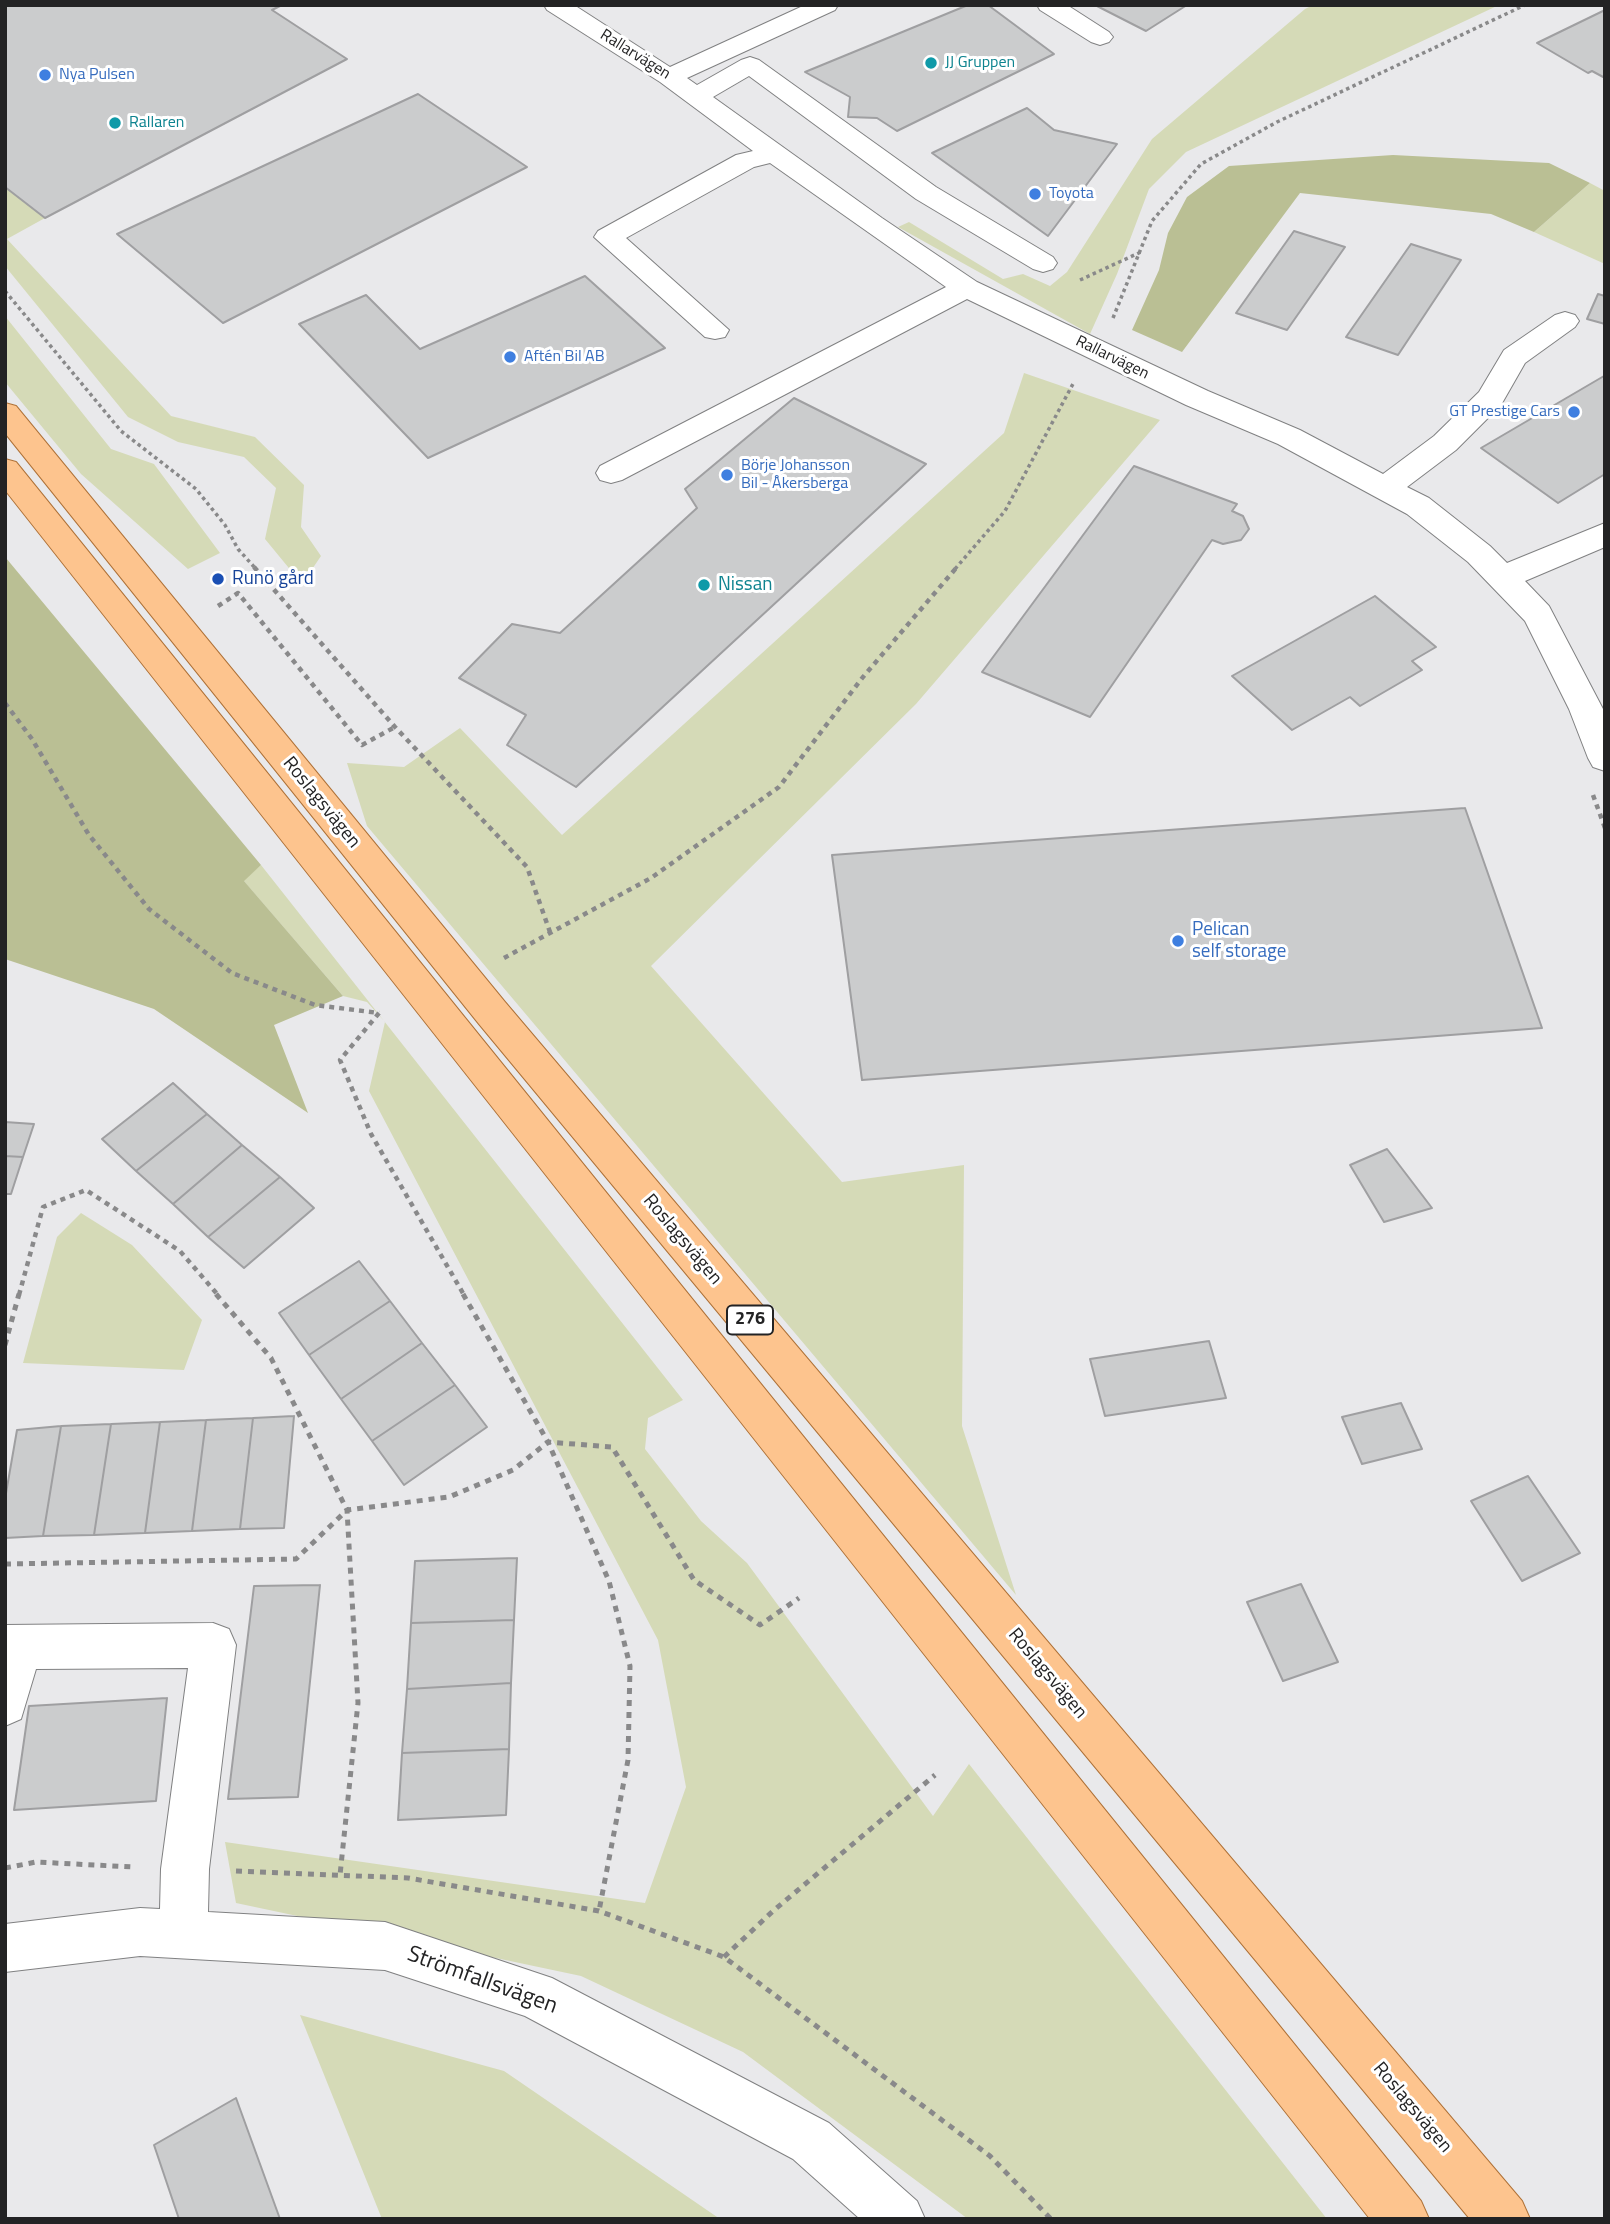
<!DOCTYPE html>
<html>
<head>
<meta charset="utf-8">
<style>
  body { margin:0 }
  #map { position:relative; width:1610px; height:2224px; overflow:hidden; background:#e9e9eb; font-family:"Titillium Web",sans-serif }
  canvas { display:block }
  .frame { position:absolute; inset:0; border:7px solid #232324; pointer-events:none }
</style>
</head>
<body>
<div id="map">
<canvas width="1610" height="2224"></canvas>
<div class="frame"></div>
</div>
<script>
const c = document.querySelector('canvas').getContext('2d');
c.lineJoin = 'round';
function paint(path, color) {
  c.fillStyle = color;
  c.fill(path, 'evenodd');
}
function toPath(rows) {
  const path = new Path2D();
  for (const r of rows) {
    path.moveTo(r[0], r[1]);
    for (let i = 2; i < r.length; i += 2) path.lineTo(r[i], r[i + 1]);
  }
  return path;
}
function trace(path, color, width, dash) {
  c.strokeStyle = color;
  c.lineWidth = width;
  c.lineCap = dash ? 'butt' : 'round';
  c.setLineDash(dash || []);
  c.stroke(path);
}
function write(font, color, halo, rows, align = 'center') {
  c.font = font + ' "Titillium Web",sans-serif';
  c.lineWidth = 6;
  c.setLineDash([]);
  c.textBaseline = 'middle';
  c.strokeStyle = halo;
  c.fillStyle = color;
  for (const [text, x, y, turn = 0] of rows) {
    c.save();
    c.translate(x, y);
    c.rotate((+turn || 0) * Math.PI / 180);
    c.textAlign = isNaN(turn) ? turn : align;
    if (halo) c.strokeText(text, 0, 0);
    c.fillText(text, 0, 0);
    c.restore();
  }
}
const green = toPath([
  [1313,5,1499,5,1186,152,1149,189,1117,274,1090,334,898,227,909,222,1003,279,1023,274,1050,286,1067,272,1152,139,1305,9],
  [1590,183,1605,191,1605,264,1534,232],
  [5,187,45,218,7,239,171,416,255,437,304,485,301,527,321,556,302,584,265,539,276,488,244,457,178,442,128,417,5,266],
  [5,316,111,449,154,464,220,553,188,569,81,474,5,382],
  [1024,373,1160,420,916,704,651,966,842,1182,964,1165,962,1426,1016,1595,367,826,347,763,404,767,460,728,562,835,1004,433],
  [261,865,683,1400,648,1418,645,1449,701,1521,747,1563,933,1816,969,1764,1327,2219,968,2219,743,2052,581,1976,236,1903,225,1842,645,1903,686,1787,658,1640,369,1091,385,1022,367,1002,343,996,243,880],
  [81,1213,132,1245,202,1320,184,1370,23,1363,57,1237],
  [300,2015,504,2071,720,2219,382,2219]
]);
const forest = toPath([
  [1393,155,1549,163,1590,183,1534,232,1491,214,1300,193,1182,352,1132,330,1159,270,1168,233,1187,197,1229,166],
  [6,558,261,865,244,881,343,996,274,1025,308,1113,154,1009,5,959]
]);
const building = toPath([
  [5,5,282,5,272,10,347,59,45,218,5,187,5,5],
  [968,5,988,5,1054,54,897,131,877,118,848,117,850,97,805,72,968,5],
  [1095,5,1187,5,1146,31,1095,5],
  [1605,10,1605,78,1592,71,1588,73,1537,43,1605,10],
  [418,94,527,167,223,323,117,234,418,94],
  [1027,108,1054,130,1117,144,1048,236,932,153,1027,108],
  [1294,231,1345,247,1287,330,1236,313,1294,231],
  [1411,244,1461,260,1398,355,1346,337,1411,244],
  [585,276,665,348,428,458,299,324,366,295,420,349,585,276],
  [1598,294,1605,296,1605,324,1587,319,1598,294],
  [1604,376,1605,474,1558,503,1481,448,1604,376],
  [794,398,926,464,576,787,507,745,526,715,459,678,512,624,560,633,697,508,685,489,794,398],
  [1134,466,1237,504,1232,511,1243,516,1249,529,1241,540,1223,544,1212,540,1090,717,982,672,1134,466],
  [1375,596,1436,647,1412,661,1422,670,1360,706,1350,697,1292,730,1232,676,1375,596],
  [1465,808,1542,1028,862,1080,832,855,1465,808],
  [173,1083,207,1114,136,1171,102,1139,173,1083],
  [207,1114,242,1145,173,1204,136,1171,207,1114],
  [5,1122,34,1124,23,1157,5,1156,5,1122],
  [242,1145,280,1177,208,1237,173,1204,242,1145],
  [1387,1149,1432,1208,1384,1222,1350,1165,1387,1149],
  [5,1156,23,1157,11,1194,5,1194,5,1156],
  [280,1177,314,1208,244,1268,208,1237,280,1177],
  [359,1261,390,1301,309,1355,279,1313,359,1261],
  [390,1301,422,1343,341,1399,309,1355,390,1301],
  [1209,1341,1226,1398,1105,1416,1090,1359,1209,1341],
  [422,1343,455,1385,372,1441,341,1399,422,1343],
  [455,1385,487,1427,404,1485,372,1441,455,1385],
  [1401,1403,1422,1449,1362,1464,1342,1417,1401,1403],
  [294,1416,284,1528,240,1529,253,1418,294,1416],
  [253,1418,240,1529,192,1531,206,1420,253,1418],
  [206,1420,192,1531,145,1533,160,1422,206,1420],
  [160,1422,145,1533,94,1535,111,1424,160,1422],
  [111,1424,94,1535,43,1536,61,1426,111,1424],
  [61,1426,43,1536,5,1538,5,1499,17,1430,61,1426],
  [1528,1476,1580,1553,1522,1581,1471,1501,1528,1476],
  [517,1558,514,1620,411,1623,415,1561,517,1558],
  [1301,1584,1338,1662,1283,1681,1247,1602,1301,1584],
  [320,1585,298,1797,228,1799,254,1586,320,1585],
  [514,1620,511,1683,407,1689,411,1623,514,1620],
  [511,1683,509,1749,402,1753,407,1689,511,1683],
  [167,1698,156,1801,14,1810,29,1706,167,1698],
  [509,1749,506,1815,398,1820,402,1753,509,1749],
  [236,2098,280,2219,179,2219,154,2145,236,2098]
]);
const pathFar2 = toPath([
  [1080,280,1141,252],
  [5,291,121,431,196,489,225,525,238,549,256,569],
  [1113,318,1152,221,1201,164,1277,122,1525,5],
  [955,569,1005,511,1074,382]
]);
const pathFar1 = toPath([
  [254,567,395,727,527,867,550,932],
  [218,606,238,593,362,745,395,727],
  [5,703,32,739,89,835,149,909,232,973,315,1005,379,1013],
  [1593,795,1605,828],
  [504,958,651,878,779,787,863,677,957,567],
  [379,1013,340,1060,371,1134,464,1295],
  [19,1295,43,1207,86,1190,180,1251,218,1295]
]);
const path = toPath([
  [216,1294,271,1358,347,1510,358,1703,340,1875],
  [463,1294,548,1442,609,1581,630,1666,628,1760,599,1911],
  [5,1345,19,1294],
  [5,1564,296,1559,347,1510,449,1497,513,1470,548,1442,612,1447,694,1580,760,1625,799,1598],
  [5,1868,36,1862,133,1867],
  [236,1871,408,1878,599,1911,724,1957,990,2156,1051,2219],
  [724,1957,773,1911,935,1775]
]);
const minor = toPath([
  [544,5,574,5,670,67,805,5,838,5,835,10,687,78,697,85,741,60,750,57,759,60,936,187,1053,257,1057,263,1053,269,1043,272,1033,269,916,199,749,76,713,97,882,218,977,282,1208,391,1300,430,1383,474,1434,436,1479,392,1504,350,1555,315,1565,312,1575,315,1579,321,1575,327,1525,363,1501,405,1456,450,1407,487,1429,498,1490,546,1507,563,1605,523,1605,547,1525,581,1549,606,1603,709,1605,771,1593,767,1588,758,1569,709,1525,621,1468,562,1407,514,1278,444,1186,405,967,299,622,480,611,483,600,480,596,473,600,466,946,287,770,163,754,167,626,238,729,330,725,337,715,339,705,337,594,237,598,231,736,155,753,151,660,82,547,10,544,5],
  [1037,5,1067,5,1109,32,1113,37,1109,42,1100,45,1091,42,1040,10,1037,5],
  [213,1623,229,1629,236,1645,209,1869,208,1912,385,1922,552,1978,829,2123,917,2201,925,2219,860,2219,793,2159,525,2016,385,1970,140,1956,5,1972,5,1924,140,1908,160,1909,161,1869,188,1668,36,1669,21,1719,5,1726,5,1625,213,1623]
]);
const major = toPath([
  [5,403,16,406,505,1002,1522,2201,1530,2219,1470,2219,479,1024,5,433,5,403],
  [5,459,16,462,1421,2201,1429,2219,1370,2219,5,490,5,459]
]);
const markers = [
  [931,63,7,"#0f9aa8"],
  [45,75,7,"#3f7fe0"],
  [115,123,7,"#0f9aa8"],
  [1035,194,7,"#3f7fe0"],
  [510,357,7,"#3f7fe0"],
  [1574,412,7,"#3f7fe0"],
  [727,475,7,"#3f7fe0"],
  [218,579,7,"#1a4fb4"],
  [704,585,7,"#0f9aa8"],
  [1178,941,7,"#3f7fe0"]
];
const farStreetnames = [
  ["Rallarvägen",635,55,32],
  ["Rallarvägen",1112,358,26]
];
const farCulturenames = [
  ["JJ Gruppen",945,63],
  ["Rallaren",129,123]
];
const farShopnames = [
  ["Nya Pulsen",59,75],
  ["Toyota",1049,194],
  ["Aftén Bil AB",524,357],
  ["GT Prestige Cars",1560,412,"right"],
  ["Börje Johansson",741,466],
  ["Bil - Åkersberga",741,484]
];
const shields = [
  [750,1320,46]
];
const shieldNames = [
  ["276",750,1320]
];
const transitNames = [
  ["Runö gård",232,579]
];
const cultureNames = [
  ["Nissan",718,585]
];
const streetNames = [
  ["Roslagsvägen",321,803,51],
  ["Roslagsvägen",682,1240,50],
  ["Roslagsvägen",1047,1674,50],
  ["Roslagsvägen",1412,2108,50]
];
const shopNames = [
  ["Pelican",1192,930],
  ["self storage",1192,952]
];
const nearStreetnames = [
  ["Strömfallsvägen",482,1981,20]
];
paint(green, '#d5dab7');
paint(forest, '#babf94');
paint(building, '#cbcccd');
trace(building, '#9f9fa1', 2);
trace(minor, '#808182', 2);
trace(major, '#af7238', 2);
trace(pathFar2, '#89898a', 3.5, [3.5, 3.5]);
trace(pathFar1, '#89898a', 4.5, [5, 5]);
trace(path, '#89898a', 5, [6, 6]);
paint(minor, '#fff');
paint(major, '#fdc48e');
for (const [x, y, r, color] of markers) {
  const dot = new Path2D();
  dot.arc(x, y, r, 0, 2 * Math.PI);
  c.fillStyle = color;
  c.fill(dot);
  trace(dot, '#fff', 2.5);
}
write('16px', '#232324', '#fff', farStreetnames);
write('16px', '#0d838f', '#fff', farCulturenames, 'left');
write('16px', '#366cbe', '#fff', farShopnames, 'left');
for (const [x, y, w] of shields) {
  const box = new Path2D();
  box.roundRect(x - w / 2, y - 14.5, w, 29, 5);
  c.fillStyle = '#fff';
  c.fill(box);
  trace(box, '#232324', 2);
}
write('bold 18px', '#232324', null, shieldNames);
write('19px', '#164399', '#fff', transitNames, 'left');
write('19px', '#0d838f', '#fff', cultureNames, 'left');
write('19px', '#232324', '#fff', streetNames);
write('19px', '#366cbe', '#fff', shopNames, 'left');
write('23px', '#232324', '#fff', nearStreetnames);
</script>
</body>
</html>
